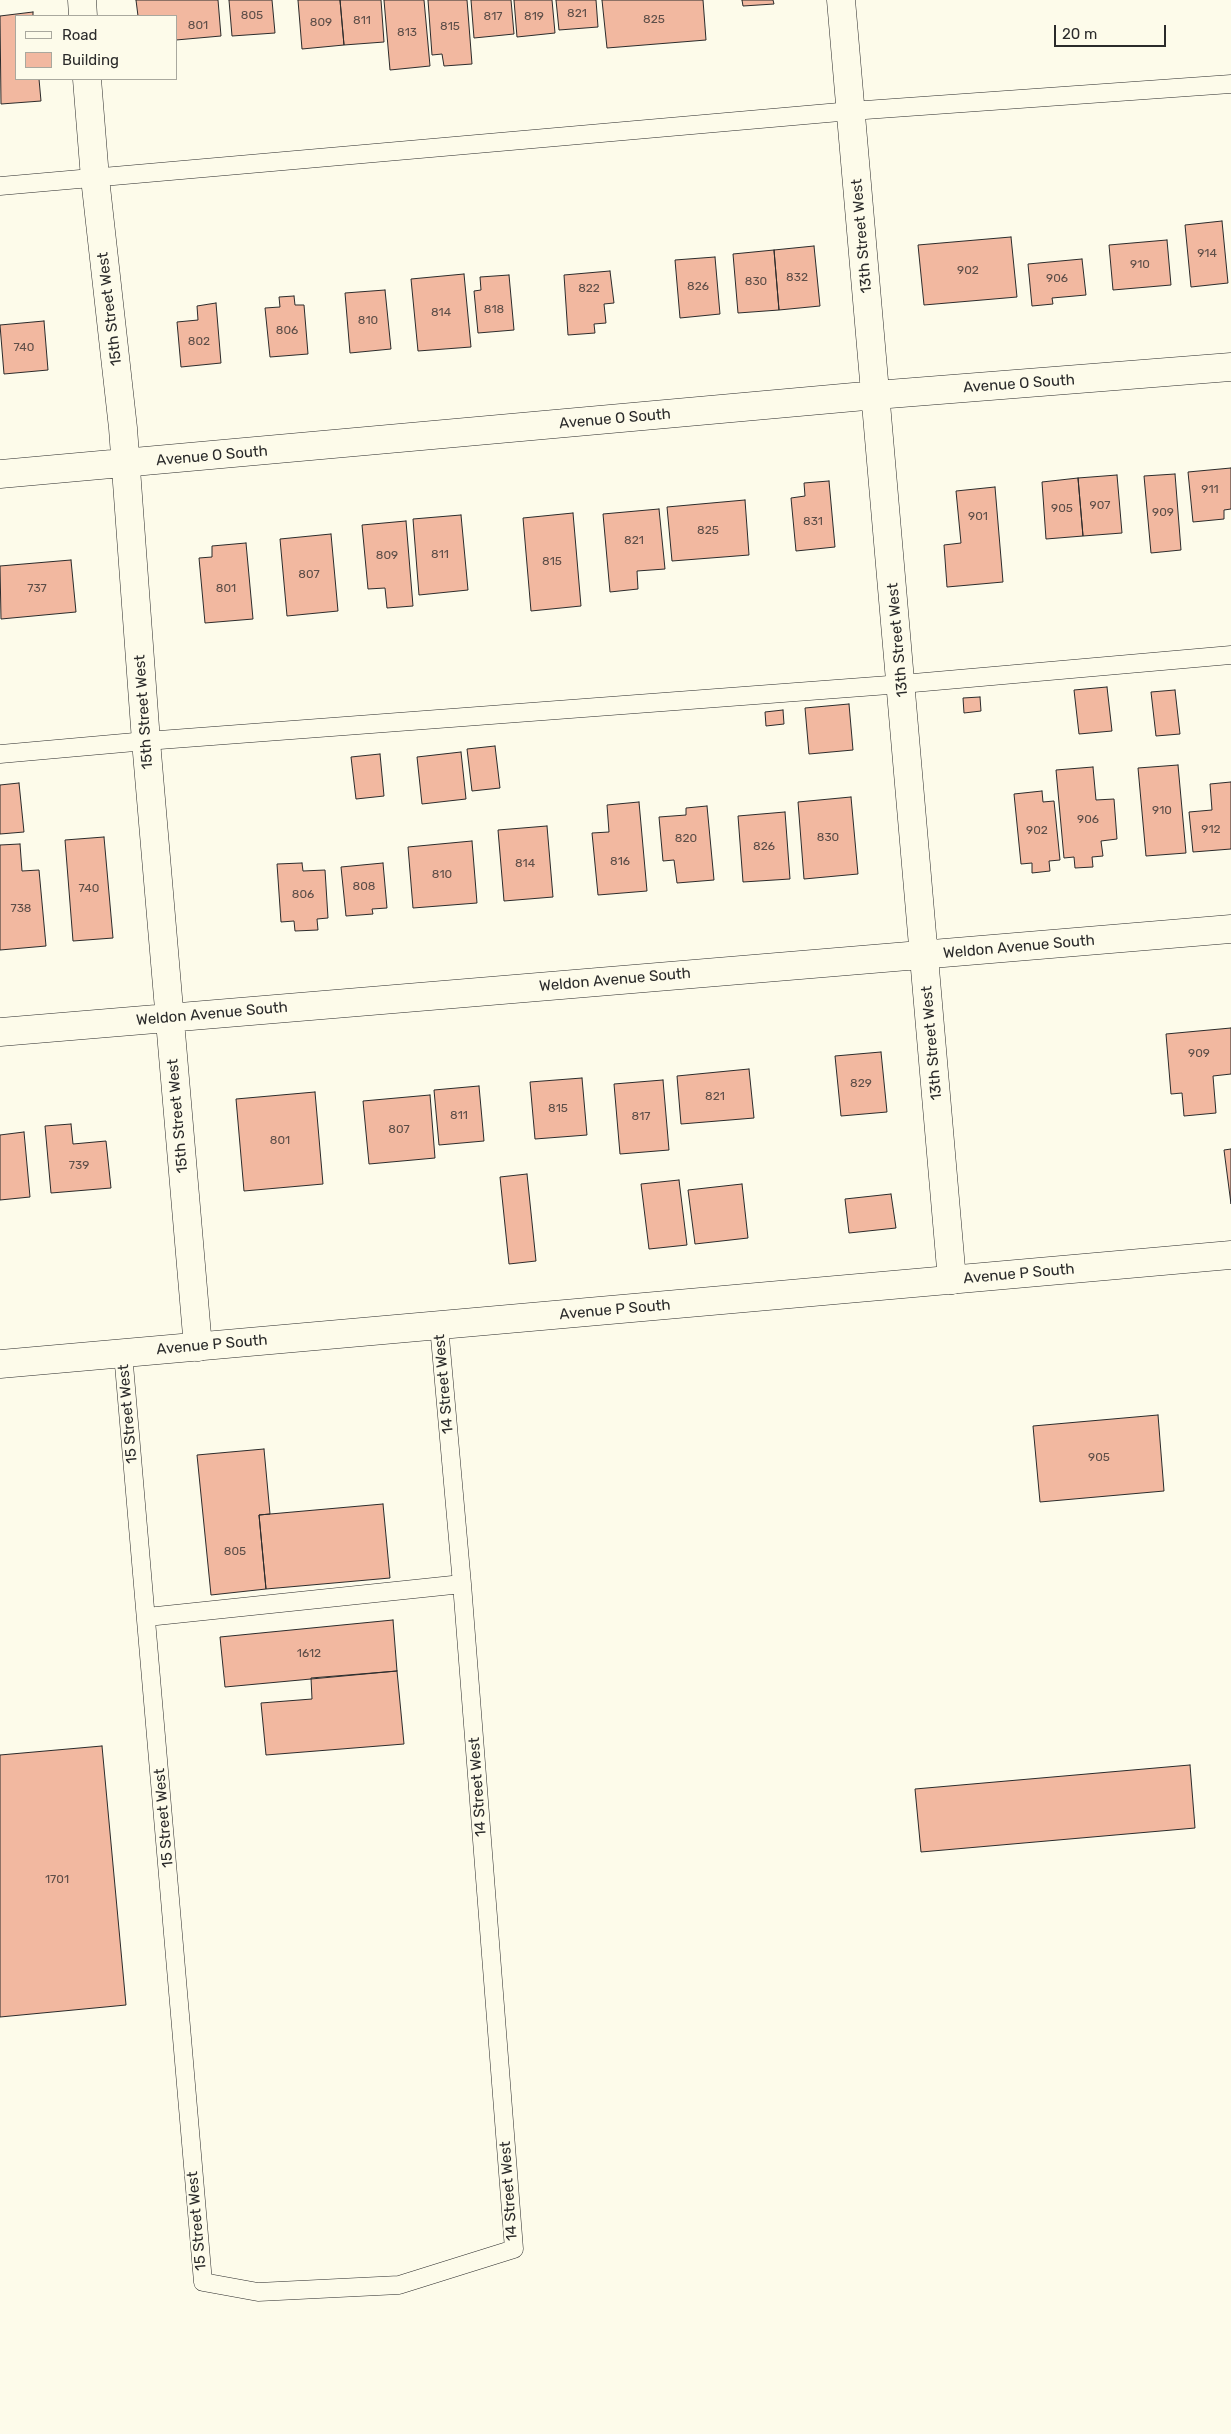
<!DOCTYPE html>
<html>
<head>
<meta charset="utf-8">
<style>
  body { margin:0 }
  #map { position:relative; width:1231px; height:2434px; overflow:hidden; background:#fdfbea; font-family:Rubik,sans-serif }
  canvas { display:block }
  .legend { position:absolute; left:15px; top:15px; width:162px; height:65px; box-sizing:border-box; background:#fdfbea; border:1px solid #a9a89e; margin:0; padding:6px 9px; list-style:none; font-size:15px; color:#2b2b2b }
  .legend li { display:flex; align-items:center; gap:10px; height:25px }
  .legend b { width:25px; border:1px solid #a9a89e }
  .scale { position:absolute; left:1054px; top:25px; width:112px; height:22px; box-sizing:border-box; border:2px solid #2b2b2b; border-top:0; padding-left:6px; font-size:15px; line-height:18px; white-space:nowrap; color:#2b2b2b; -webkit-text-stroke:4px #fdfbea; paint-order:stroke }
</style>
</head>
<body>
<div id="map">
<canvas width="1231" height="2434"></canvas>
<ul class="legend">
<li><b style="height:6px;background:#fdfbea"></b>Road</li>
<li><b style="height:14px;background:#f2b8a0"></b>Building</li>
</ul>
<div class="scale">20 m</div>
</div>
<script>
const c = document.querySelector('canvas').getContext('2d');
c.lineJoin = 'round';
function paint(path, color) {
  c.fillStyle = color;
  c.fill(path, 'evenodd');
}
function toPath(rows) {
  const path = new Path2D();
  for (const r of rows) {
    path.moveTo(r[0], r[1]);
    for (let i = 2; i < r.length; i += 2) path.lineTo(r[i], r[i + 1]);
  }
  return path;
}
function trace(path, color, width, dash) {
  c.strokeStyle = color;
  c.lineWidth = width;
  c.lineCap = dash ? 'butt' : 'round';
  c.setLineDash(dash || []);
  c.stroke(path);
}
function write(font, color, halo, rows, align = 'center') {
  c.font = font + ' Rubik,sans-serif';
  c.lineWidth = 4;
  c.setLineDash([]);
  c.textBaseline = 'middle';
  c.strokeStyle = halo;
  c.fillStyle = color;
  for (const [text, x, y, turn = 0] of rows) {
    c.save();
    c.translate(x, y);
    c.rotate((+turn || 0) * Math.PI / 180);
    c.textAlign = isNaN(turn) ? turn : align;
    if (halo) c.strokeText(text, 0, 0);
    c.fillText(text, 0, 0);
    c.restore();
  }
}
const building = toPath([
  [136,0,218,0,221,36,176,40,176,16,138,16,136,0],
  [229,0,272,0,275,33,232,36,229,0],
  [298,0,340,0,344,45,302,49,298,0],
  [340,0,381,0,384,42,344,45,340,0],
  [384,0,424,0,430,66,390,70,384,0],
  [428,0,467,0,472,64,444,66,442,54,432,55,428,0],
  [471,0,511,0,514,34,474,38,471,0],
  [514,0,552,0,555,33,517,37,514,0],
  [556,0,596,0,598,27,559,30,556,0],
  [602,0,703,0,706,40,607,48,602,0],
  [742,0,773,0,774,4,743,6,742,0],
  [33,12,33,16,16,16,16,79,39,79,41,101,1,104,0,16,33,12],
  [1222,221,1228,283,1191,287,1185,225,1222,221],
  [1011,237,1017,297,924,305,918,245,1011,237],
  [1167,240,1171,285,1113,290,1109,245,1167,240],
  [814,246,820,306,779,310,774,250,814,246],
  [774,250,779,310,738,313,733,254,774,250],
  [715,257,720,314,680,318,675,260,715,257],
  [1082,259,1086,295,1052,298,1053,304,1032,306,1028,264,1082,259],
  [610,271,614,303,604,304,606,323,594,324,595,333,568,335,564,275,610,271],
  [464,274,471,347,418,351,411,279,464,274],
  [509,275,514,330,478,333,474,291,481,290,480,277,509,275],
  [385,290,391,349,350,353,345,293,385,290],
  [294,296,295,305,304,305,308,354,270,357,265,308,280,307,279,297,294,296],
  [216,303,221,363,181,367,177,322,198,320,197,306,216,303],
  [44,321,48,370,4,374,0,325,44,321],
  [1231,468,1231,509,1224,510,1224,519,1193,522,1188,472,1231,468],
  [1175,474,1181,550,1151,553,1144,476,1175,474],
  [1117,475,1122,533,1083,536,1078,478,1117,475],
  [1078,478,1083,536,1046,539,1042,482,1078,478],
  [829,481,835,547,796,551,791,498,805,496,804,483,829,481],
  [995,487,1003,582,947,587,944,545,961,543,956,491,995,487],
  [745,500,749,555,672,561,667,507,745,500],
  [659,509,665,569,637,571,638,589,610,592,603,514,659,509],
  [573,513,581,606,531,611,523,518,573,513],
  [461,515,468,590,419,595,413,519,461,515],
  [406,521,413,606,387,608,385,588,368,589,362,525,406,521],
  [331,534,338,611,287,616,280,539,331,534],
  [246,543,253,619,205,623,199,558,212,557,212,546,246,543],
  [71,560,76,612,1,619,0,566,71,560],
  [1107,687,1112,731,1079,734,1074,690,1107,687],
  [1175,690,1180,734,1156,736,1151,692,1175,690],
  [980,697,981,711,964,713,963,698,980,697],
  [849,704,853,750,809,754,805,708,849,704],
  [783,710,784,724,766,726,765,712,783,710],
  [495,746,500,788,472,791,467,749,495,746],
  [461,752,466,799,422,804,417,757,461,752],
  [380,754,384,796,356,799,351,757,380,754],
  [1178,765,1186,853,1146,856,1138,768,1178,765],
  [1093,767,1096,800,1114,799,1117,839,1101,841,1103,856,1092,857,1093,867,1075,868,1074,857,1064,858,1056,770,1093,767],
  [1231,782,1231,849,1193,852,1189,812,1212,810,1210,784,1231,782],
  [19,783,24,832,0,834,0,785,19,783],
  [1042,791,1043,802,1054,801,1060,860,1049,861,1050,871,1032,873,1032,863,1021,864,1014,794,1042,791],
  [851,797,858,874,804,879,798,802,851,797],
  [639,802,647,891,598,895,592,833,609,832,607,805,639,802],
  [707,806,714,880,677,883,674,860,663,861,659,817,686,815,686,808,707,806],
  [785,812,790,879,743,882,738,816,785,812],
  [547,826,553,897,504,901,498,830,547,826],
  [104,837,113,938,73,941,65,840,104,837],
  [472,841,477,903,413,908,408,847,472,841],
  [20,844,22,871,39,870,46,946,0,950,0,845,20,844],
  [302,863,303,871,325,870,328,918,317,919,318,930,295,931,294,921,281,922,277,864,302,863],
  [383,863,387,908,372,909,373,914,346,916,341,867,383,863],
  [1231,1028,1231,1074,1213,1076,1216,1113,1184,1116,1182,1093,1171,1094,1166,1034,1231,1028],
  [881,1052,887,1112,841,1116,835,1056,881,1052],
  [749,1069,754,1118,681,1124,677,1076,749,1069],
  [582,1078,587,1135,535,1139,530,1082,582,1078],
  [663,1080,669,1150,620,1154,614,1084,663,1080],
  [479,1086,484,1141,439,1145,434,1090,479,1086],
  [315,1092,323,1184,244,1191,236,1099,315,1092],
  [430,1095,435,1158,369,1164,363,1101,430,1095],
  [71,1124,73,1144,106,1141,111,1188,51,1193,45,1126,71,1124],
  [24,1132,30,1197,0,1200,0,1135,24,1132],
  [1231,1149,1231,1204,1224,1150,1231,1149],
  [527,1174,536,1261,509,1264,500,1177,527,1174],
  [679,1180,687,1245,649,1249,641,1184,679,1180],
  [742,1184,748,1238,695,1244,688,1190,742,1184],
  [891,1194,896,1228,849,1233,845,1199,891,1194],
  [1158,1415,1164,1491,1040,1502,1033,1426,1158,1415],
  [264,1449,270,1514,259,1515,266,1589,211,1595,197,1455,264,1449],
  [383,1504,390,1578,266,1589,259,1515,383,1504],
  [393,1620,397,1671,225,1687,220,1637,393,1620],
  [397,1671,404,1744,266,1755,261,1703,312,1699,311,1678,397,1671],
  [102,1746,126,2005,0,2017,0,1755,102,1746],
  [1190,1765,1195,1828,921,1852,915,1789,1190,1765]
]);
const service = toPath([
  [0,186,851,111,1231,84],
  [0,754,146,741,902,684,1231,655],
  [123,1353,203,2282,258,2292,399,2285,514,2249,462,1584,439,1326],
  [147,1617,462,1584]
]);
const minor = toPath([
  [82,0,83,16],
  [841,0,952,1280],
  [87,79,95,178,123,428,146,741,198,1347],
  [0,474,876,395,1231,367],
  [0,1032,1231,929]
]);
const secondary = toPath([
  [0,1364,1231,1255]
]);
const numberNames = [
  ["821",577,14],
  ["805",252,16],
  ["817",493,17],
  ["819",534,17],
  ["825",654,20],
  ["811",362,21],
  ["809",321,23],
  ["801",198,26],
  ["815",450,27],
  ["813",407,33],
  ["914",1207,254],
  ["910",1140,265],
  ["902",968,271],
  ["832",797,278],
  ["906",1057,279],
  ["830",756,282],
  ["826",698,287],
  ["822",589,289],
  ["818",494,310],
  ["814",441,313],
  ["810",368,321],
  ["806",287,331],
  ["802",199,342],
  ["740",24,348],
  ["911",1210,490],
  ["907",1100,506],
  ["905",1062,509],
  ["909",1163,513],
  ["901",978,517],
  ["831",813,522],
  ["825",708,531],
  ["821",634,541],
  ["811",440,555],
  ["809",387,556],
  ["815",552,562],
  ["807",309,575],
  ["737",37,589],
  ["801",226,589],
  ["910",1162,811],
  ["906",1088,820],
  ["912",1211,830],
  ["902",1037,831],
  ["830",828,838],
  ["820",686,839],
  ["826",764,847],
  ["816",620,862],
  ["814",525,864],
  ["810",442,875],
  ["808",364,887],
  ["740",89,889],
  ["806",303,895],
  ["738",21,909],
  ["909",1199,1054],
  ["829",861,1084],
  ["821",715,1097],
  ["815",558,1109],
  ["811",459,1116],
  ["817",641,1117],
  ["807",399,1130],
  ["801",280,1141],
  ["739",79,1166],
  ["905",1099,1458],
  ["805",235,1552],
  ["1612",309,1654],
  ["1701",57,1880]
];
const streetNames = [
  ["13th Street West",862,236,-95],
  ["15th Street West",110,309,-97],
  ["Avenue O South",1019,384,-4],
  ["Avenue O South",615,419,-5],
  ["Avenue O South",212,456,-5],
  ["13th Street West",898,640,-95],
  ["15th Street West",144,712,-94],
  ["Weldon Avenue South",1019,947,-5],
  ["Weldon Avenue South",615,980,-5],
  ["Weldon Avenue South",212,1014,-5],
  ["13th Street West",932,1043,-95],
  ["15th Street West",178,1116,-95],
  ["Avenue P South",1019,1274,-5],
  ["Avenue P South",615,1310,-5],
  ["Avenue P South",212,1345,-5],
  ["14 Street West",444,1384,-95],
  ["15 Street West",128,1414,-95],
  ["14 Street West",478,1787,-94],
  ["15 Street West",164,1818,-95],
  ["14 Street West",509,2191,-94],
  ["15 Street West",197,2221,-95]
];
paint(building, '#f2b8a0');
trace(building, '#2b2b2b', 1);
trace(service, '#2b2b2b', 19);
trace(minor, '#2b2b2b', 29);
trace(secondary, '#2b2b2b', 29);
trace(service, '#fdfbea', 18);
trace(minor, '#fdfbea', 28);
trace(secondary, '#fdfbea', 28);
write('12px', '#5d4e48', null, numberNames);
write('15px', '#2b2b2b', '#fdfbea', streetNames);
</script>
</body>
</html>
